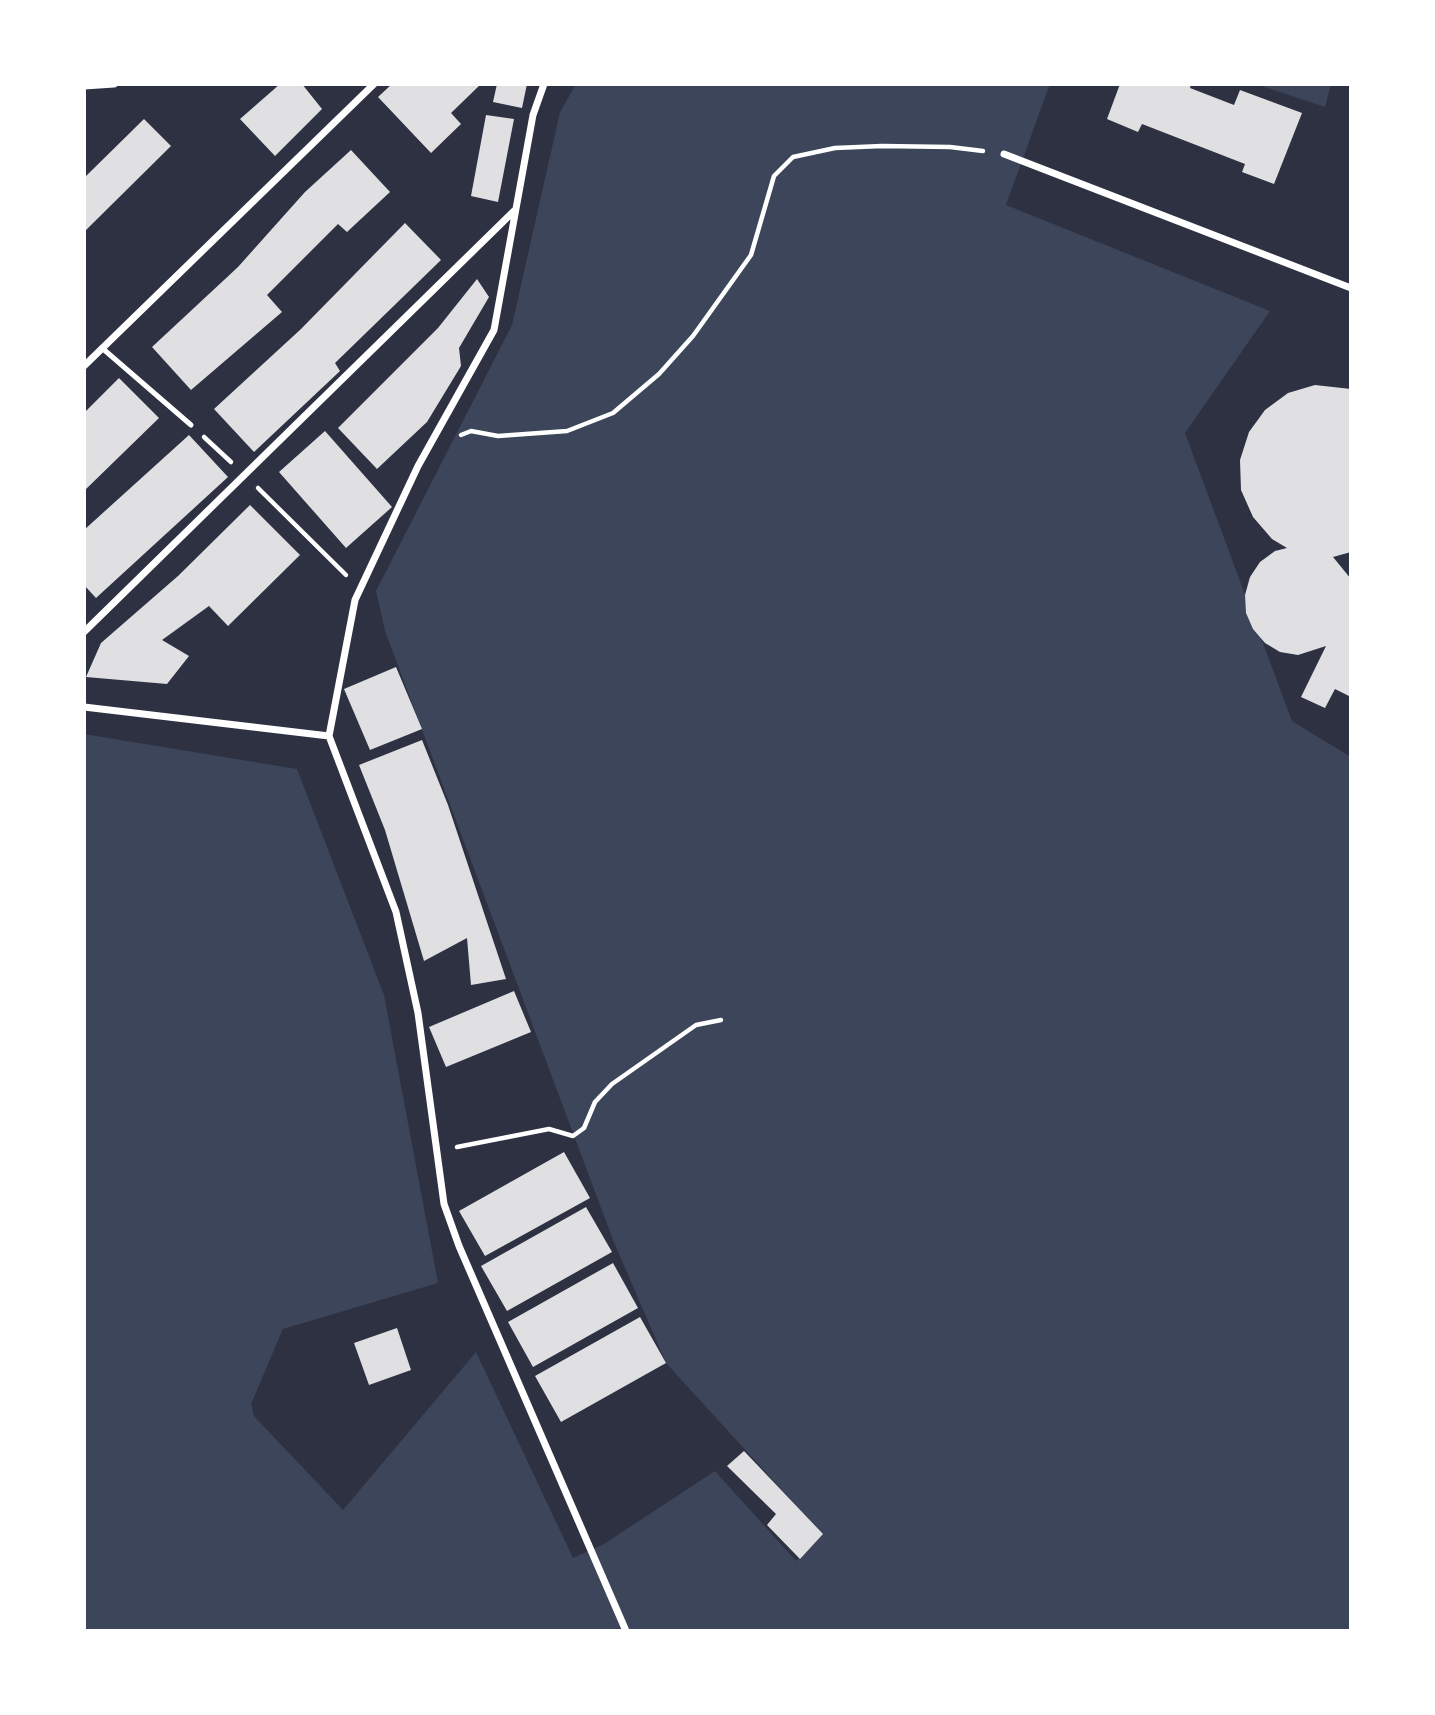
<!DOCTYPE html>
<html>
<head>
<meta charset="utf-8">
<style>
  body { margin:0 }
  #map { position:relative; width:1435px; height:1715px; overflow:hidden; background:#2d3142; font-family:"Golos Text",sans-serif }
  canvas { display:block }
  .frame { position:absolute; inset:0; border:86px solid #fff; pointer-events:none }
</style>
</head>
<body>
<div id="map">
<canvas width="1435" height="1715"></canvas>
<div class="frame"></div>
</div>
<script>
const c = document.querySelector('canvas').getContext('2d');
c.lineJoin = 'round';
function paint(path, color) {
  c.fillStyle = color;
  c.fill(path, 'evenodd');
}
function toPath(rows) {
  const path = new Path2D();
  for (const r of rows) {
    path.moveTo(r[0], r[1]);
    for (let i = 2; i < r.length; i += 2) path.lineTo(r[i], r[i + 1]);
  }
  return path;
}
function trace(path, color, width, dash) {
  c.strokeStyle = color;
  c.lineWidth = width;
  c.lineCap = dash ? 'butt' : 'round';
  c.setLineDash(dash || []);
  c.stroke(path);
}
const green = toPath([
  [576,84,1050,84,1006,205,1270,311,1185,433,1292,721,1351,757,1351,1631,84,1631,84,734,297,769,384,995,438,1283,283,1329,251,1404,254,1416,343,1510,476,1352,573,1558,604,1544,715,1471,796,1561,822,1534,666,1363,613,1240,385,631,376,591,512,325,560,112],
  [1256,84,1331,84,1325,107]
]);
const building = toPath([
  [280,84,302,84,322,109,275,156,240,119],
  [392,84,481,84,451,113,461,124,431,153,378,97],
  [497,84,527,84,522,108,493,102],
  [1120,84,1191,84,1190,88,1234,105,1240,90,1302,113,1274,184,1242,172,1245,164,1142,124,1138,132,1107,119],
  [486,115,514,119,498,202,471,196],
  [144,119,171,146,84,232,84,178],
  [351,150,390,192,347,232,338,224,267,295,282,312,191,390,152,347,238,267,305,192],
  [405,223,441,260,335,363,340,371,254,452,214,409,301,329],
  [477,279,489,297,459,348,461,366,427,422,377,469,338,428,438,328],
  [119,378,159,418,84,491,84,413],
  [1315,385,1351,389,1351,552,1333,557,1351,579,1351,697,1335,689,1325,708,1301,697,1326,646,1298,655,1280,652,1265,643,1253,629,1246,613,1245,595,1250,577,1260,562,1275,551,1287,548,1272,539,1253,517,1241,490,1240,460,1249,432,1265,410,1288,393],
  [325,431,392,507,346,548,279,472],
  [189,435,228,477,96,598,84,585,84,530],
  [250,505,300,555,228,626,209,606,162,640,189,656,167,684,86,677,101,643,178,576],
  [396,667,422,729,370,750,344,689],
  [422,740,448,805,506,979,471,985,467,938,424,961,385,830,359,765],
  [514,991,531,1032,446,1067,429,1027],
  [564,1152,590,1198,485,1256,459,1211],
  [586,1207,612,1252,507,1311,481,1266],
  [613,1263,638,1308,533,1367,508,1322],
  [640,1317,666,1363,561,1422,535,1376],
  [397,1328,411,1370,369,1385,354,1343],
  [744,1451,823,1534,800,1559,767,1525,776,1514,727,1466]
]);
const path = toPath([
  [461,435,471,431,498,436,567,431,613,413,659,374,693,336,751,255,774,176,793,157,835,148,882,146,950,147,983,151],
  [204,437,231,462],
  [258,488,346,575],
  [457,1147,549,1129,573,1136,584,1128,595,1102,612,1084,696,1025,721,1020]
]);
const service = toPath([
  [102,348,191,425]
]);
const minor = toPath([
  [544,84,533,115,494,330,418,466,355,600,329,736,396,912,418,1013,444,1204,459,1246,626,1631],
  [84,86,114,84],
  [1004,154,1351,288],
  [84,366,374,84],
  [84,632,514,211],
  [84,707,329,736]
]);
paint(green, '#3c4559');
paint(building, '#e0e0e3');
trace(path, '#fff', 4.5);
trace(service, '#fff', 5);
trace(minor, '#fff', 7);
</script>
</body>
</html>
